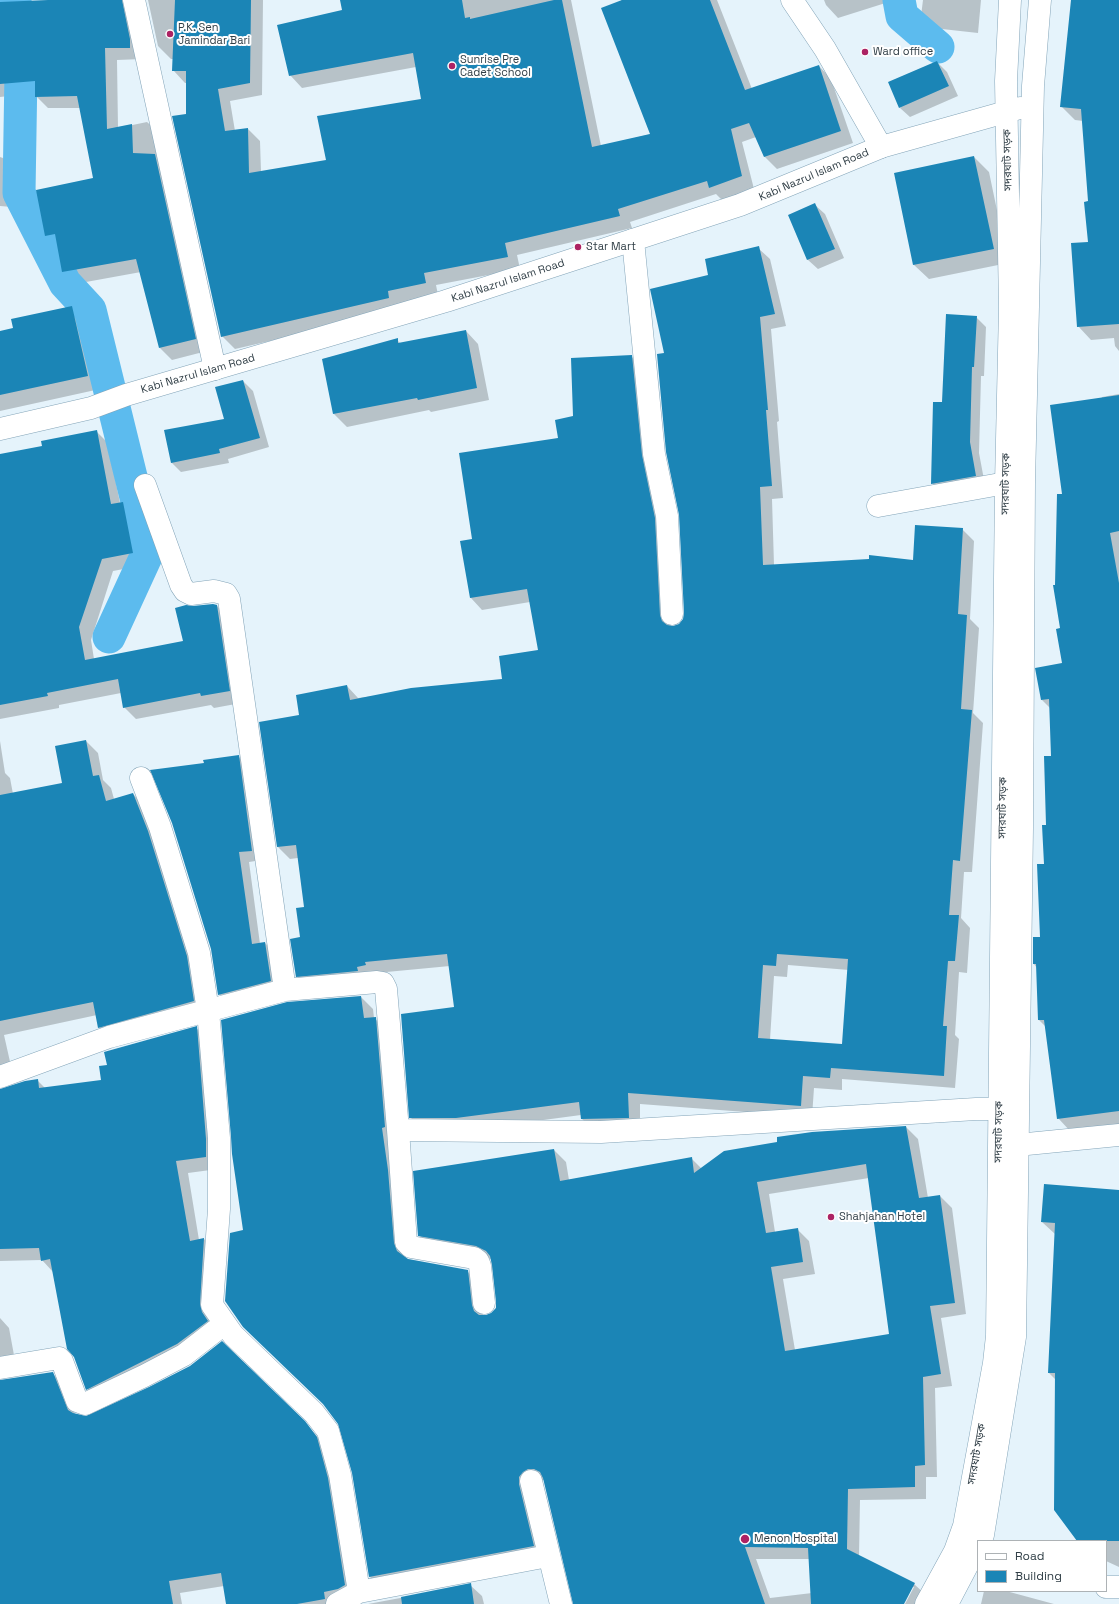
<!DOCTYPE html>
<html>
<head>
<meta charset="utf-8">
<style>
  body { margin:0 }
  #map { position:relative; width:1119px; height:1604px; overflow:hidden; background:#e5f3fb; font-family:"Space Grotesk",sans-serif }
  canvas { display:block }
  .legend { position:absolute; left:977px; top:1540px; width:130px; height:52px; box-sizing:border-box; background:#fff; border:1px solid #adb2b5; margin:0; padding:5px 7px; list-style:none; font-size:12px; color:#313f47 }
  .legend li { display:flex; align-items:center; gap:8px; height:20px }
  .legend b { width:20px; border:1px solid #adb2b5 }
</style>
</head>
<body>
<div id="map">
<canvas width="1119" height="1604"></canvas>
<ul class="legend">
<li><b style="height:5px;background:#fff"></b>Road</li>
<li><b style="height:11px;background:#1b85b6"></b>Building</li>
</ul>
</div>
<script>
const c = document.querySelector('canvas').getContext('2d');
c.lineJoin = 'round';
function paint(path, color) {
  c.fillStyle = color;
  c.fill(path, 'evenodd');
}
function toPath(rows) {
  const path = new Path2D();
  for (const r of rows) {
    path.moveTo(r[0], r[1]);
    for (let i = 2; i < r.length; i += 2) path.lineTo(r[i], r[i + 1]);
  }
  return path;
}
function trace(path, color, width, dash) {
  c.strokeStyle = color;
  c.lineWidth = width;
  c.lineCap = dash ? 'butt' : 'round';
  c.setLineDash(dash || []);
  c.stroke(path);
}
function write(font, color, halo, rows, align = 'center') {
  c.font = font + ' "Space Grotesk","Noto Sans Bengali",sans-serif';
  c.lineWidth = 4;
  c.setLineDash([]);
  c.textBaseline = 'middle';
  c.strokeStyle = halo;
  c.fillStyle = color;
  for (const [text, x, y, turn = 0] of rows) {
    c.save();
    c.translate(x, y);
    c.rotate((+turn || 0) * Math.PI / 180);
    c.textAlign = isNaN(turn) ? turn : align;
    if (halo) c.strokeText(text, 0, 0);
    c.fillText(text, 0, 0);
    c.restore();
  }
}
const shadow = toPath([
  [0,0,9,0,9,2,131,0,143,59,117,60,118,128,147,122,160,134,207,351,172,360,160,348,141,272,75,284,63,272,59,248,46,235,94,179,80,108,48,108,36,96,36,93,0,97],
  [148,0,263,0,262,95,230,101,235,131,248,129,260,141,261,172,328,161,422,100,416,67,302,88,290,75,343,10,341,0,571,0,601,146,651,134,621,0,717,0,752,89,819,66,831,79,853,143,777,169,764,156,756,137,742,142,754,189,722,200,716,194,630,222,632,228,517,255,520,269,436,285,438,295,401,311,235,349,222,336,187,114,187,83,185,83,173,70,173,59,171,59,158,46],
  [824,0,895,0,838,18,826,5],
  [923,0,981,0,978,33,933,28,921,16],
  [937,62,947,72,958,96,910,117,900,108],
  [1119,79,1119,351,1115,346,1114,338,1091,340,1078,326,1090,243,1089,202,1083,121,1075,120,1061,106],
  [0,157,3,158,13,167,12,207,0,206],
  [974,157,989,172,1008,263,929,279,914,265,895,174],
  [815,205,825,214,844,258,818,269,808,260,789,215],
  [758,248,770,259,786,326,771,329,779,421,777,422,783,498,772,499,774,565,914,561,962,529,974,541,970,619,979,628,973,713,983,723,972,872,964,872,961,918,970,928,967,973,959,972,955,1035,959,1039,955,1088,842,1079,842,1090,814,1088,812,1117,640,1104,640,1129,594,1131,582,1119,581,1115,468,1130,422,1129,410,1117,456,1007,450,966,376,973,309,988,297,976,305,908,298,858,290,859,278,847,300,715,347,686,358,698,503,680,540,651,530,602,482,610,471,598,462,542,474,540,559,438,574,417,631,356,643,368,666,530,671,627,680,625,684,620,685,613,680,515,665,354,710,276],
  [788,965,849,970,843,1045,770,1040,774,976,787,977],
  [72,307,85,320,100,389,0,411,0,332,14,329],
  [976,317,986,327,984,376,981,376,979,453,985,485,942,493,932,483,942,403],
  [466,331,478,344,489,400,431,412,429,410,347,427,334,414,323,359,397,340,401,344],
  [243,381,253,391,269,447,228,459,229,463,181,472,171,462,225,420],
  [1119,394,1119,1126,1071,1132,1058,1118,1046,1027,1039,1020,1037,968,1034,964,1034,938,1041,938,1052,757,1050,708,1042,700,1063,664,1061,629,1056,586,1064,495,1102,397],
  [96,431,108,443,120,503,123,503,135,515,145,565,113,571,91,640,94,659,185,642,217,606,229,618,241,703,214,708,211,705,136,719,124,707,121,693,59,705,59,708,0,719,0,455,44,447],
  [0,741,5,773,10,778,13,794,64,784,86,741,98,753,103,780,111,788,114,799,133,794,145,806,205,1013,111,1039,99,1027,97,1015,4,1035,13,1075,0,1085],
  [238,756,248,766,262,860,249,862,260,944,265,943,275,953,280,990,229,1004,219,994],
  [361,997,373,1009,374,1018,387,1030,405,1256,407,1259,467,1271,479,1283,483,1316,492,1314,496,1308,497,1302,491,1259,431,1247,419,1235,554,1150,566,1162,569,1180,691,1158,702,1169,906,1127,918,1139,928,1198,940,1196,952,1208,966,1314,941,1318,952,1386,935,1388,937,1477,926,1477,926,1499,860,1500,859,1556,914,1584,926,1595,922,1604,905,1604,914,1587,912,1587,903,1604,574,1604,545,1480,541,1480,545,1557,382,1589,370,1577,353,1473,339,1423,244,1231],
  [869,1178,890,1335,795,1350,783,1279,815,1274,809,1241,797,1229,775,1232,769,1194],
  [756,1559,810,1559,812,1593,770,1598],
  [196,1028,208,1039,218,1169,188,1173,199,1240,204,1239,216,1251,213,1325,99,1401,87,1389,53,1272,42,1260,0,1261,0,1090,37,1080,45,1088,102,1081,108,1066],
  [1119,1191,1119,1567,1106,1561,1106,1541,1078,1541,1056,1380,1049,1373,1055,1234,1042,1222],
  [0,1318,9,1328,16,1366,0,1375],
  [52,1373,64,1385,75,1414,80,1417,304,1422,316,1435,328,1450,357,1597,344,1604,227,1604,224,1586,180,1593,182,1604,0,1604,0,1381],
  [470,1585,482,1596,484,1604,368,1604],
  [984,1591,1006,1591,1054,1604,981,1604]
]);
const canal = toPath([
  [15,0,21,71,19,193,65,283,90,310,149,550,109,637],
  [899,0,902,16,938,47]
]);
const building = toPath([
  [48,0,122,0,130,39,130,48,105,48,107,129,132,124,133,153,155,154,196,339,159,348,136,259,62,272,55,234,45,236,36,190,93,178,77,96,35,97,35,81,0,84,0,2],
  [175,0,251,0,250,83,218,89,225,131,248,128,249,173,326,160,317,116,421,99,413,53,289,76,277,25,342,10,340,0,462,0,465,18,470,17,470,19,554,0,562,0,592,147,650,134,601,8,622,0,710,0,745,90,819,65,841,131,764,157,749,123,731,129,742,176,709,188,707,181,618,209,620,216,505,243,508,257,424,273,426,283,388,291,389,298,221,337,172,116,186,114,186,71,172,71],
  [1071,0,1119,0,1119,324,1077,327,1071,243,1088,242,1084,202,1088,201,1081,109,1060,107],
  [937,61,949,86,899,108,888,82],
  [974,156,994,249,913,265,894,173],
  [815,203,835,249,807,260,788,215],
  [759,246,775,314,760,317,768,410,766,410,772,486,760,487,763,565,869,559,869,555,913,560,915,525,963,528,958,614,967,615,961,709,972,710,960,861,953,860,949,915,959,915,955,961,948,961,943,1026,947,1026,944,1076,831,1068,830,1078,803,1076,801,1106,628,1093,629,1118,581,1119,579,1102,456,1118,409,1118,401,1014,454,1007,447,954,365,962,366,965,357,967,358,971,296,977,290,939,300,937,296,908,304,907,296,845,277,847,259,722,299,715,296,695,347,685,350,700,411,688,502,679,499,656,538,650,527,589,470,598,460,541,472,539,459,453,558,438,555,420,573,416,571,358,632,355,642,455,655,518,660,615,662,621,667,625,673,626,679,624,683,619,684,613,679,515,666,452,657,354,664,353,650,289,708,275,705,259],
  [777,954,848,959,842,1044,758,1038,763,965,776,966],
  [72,306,88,376,0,395,0,331,13,328,11,319],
  [946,314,977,316,974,367,972,367,970,442,976,476,931,484,933,402,942,402],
  [466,330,477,388,418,400,417,398,333,414,322,359,398,338,398,343],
  [243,380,260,438,219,449,220,453,171,463,164,430,224,419,215,387],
  [1119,395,1119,531,1110,533,1119,583,1119,1111,1057,1119,1044,1020,1038,1020,1036,964,1033,964,1033,937,1040,937,1037,864,1044,864,1042,825,1046,825,1044,756,1051,756,1049,699,1041,700,1035,668,1062,663,1056,629,1060,628,1053,585,1055,585,1057,494,1062,494,1050,405],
  [97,430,111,504,123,502,133,553,102,559,79,627,85,660,183,641,175,608,186,605,193,606,213,604,217,605,230,691,201,696,200,693,123,708,118,679,47,693,48,696,0,705,0,454,42,446,41,441],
  [86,740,93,776,99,775,106,801,133,793,148,831,187,956,194,1001,98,1028,93,1002,0,1021,0,795,62,783,55,746],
  [239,755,252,851,239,852,252,944,265,942,271,981,218,995,211,949,172,823,150,770,204,763,203,760],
  [361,996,364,1018,376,1017,385,1127,382,1128,388,1170,394,1243,397,1251,408,1259,468,1270,472,1305,474,1311,479,1315,486,1315,491,1313,496,1308,496,1302,492,1265,490,1256,486,1251,476,1246,418,1236,413,1171,554,1149,560,1181,692,1157,694,1173,724,1151,777,1142,777,1137,812,1132,906,1126,919,1198,940,1195,955,1303,930,1306,941,1374,923,1377,925,1465,915,1466,915,1487,848,1489,847,1549,915,1583,904,1604,811,1604,808,1548,745,1547,765,1604,573,1604,543,1478,540,1472,534,1469,528,1469,523,1472,519,1477,519,1484,534,1546,369,1577,352,1473,338,1424,323,1404,243,1327,225,1301,230,1233,243,1230,232,1154,231,1137,221,1020,287,1002],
  [866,1164,889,1334,785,1351,771,1267,803,1262,798,1228,766,1233,757,1182],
  [197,1026,206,1139,206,1157,176,1161,190,1241,204,1238,200,1304,202,1312,208,1321,177,1344,86,1390,74,1357,67,1349,50,1259,41,1261,39,1248,0,1249,0,1089,25,1081,38,1079,39,1088,101,1080,99,1066,107,1065,104,1052],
  [1044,1184,1119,1190,1119,1541,1077,1541,1054,1510,1055,1373,1048,1373,1055,1223,1041,1222],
  [222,1341,305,1421,317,1437,328,1478,345,1585,338,1589,324,1592,325,1599,297,1604,226,1604,221,1573,169,1581,173,1604,0,1604,0,1380,53,1372,68,1410,73,1413,86,1416,149,1387,190,1366],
  [471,1583,474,1604,402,1604,401,1597]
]);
const street = toPath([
  [134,0,215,369],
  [792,0,825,49,881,147],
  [633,240,654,454,667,516,672,614],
  [878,506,1006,483],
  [141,778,160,827,199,953,208,1011,219,1138,219,1209,212,1305,233,1335,314,1413,328,1431,340,1475,359,1592],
  [285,990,377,982,383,983,386,989,398,1130,601,1132,976,1109,1000,1109],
  [0,1077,109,1037,285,990,229,599,226,594,214,591,191,594,185,591,181,585,145,485],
  [398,1130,406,1242,411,1247,474,1258,478,1261,480,1266,484,1303],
  [1017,1145,1119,1135],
  [0,1368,59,1358,62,1361,77,1401,85,1404,144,1376,184,1355,224,1324],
  [531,1481,561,1604],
  [1106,1587,1119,1587],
  [337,1604,359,1592,548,1556]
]);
const secondary = toPath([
  [0,429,91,408,126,395,446,301,740,205,881,147,1020,108],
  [980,1541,983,1535,1015,1337,1022,828,1024,483,1033,86,1040,0],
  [926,1604,955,1551,964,1526,994,1363,997,1336,1006,483,1010,308,1006,81,1010,0],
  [947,1604,978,1545]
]);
const markers = [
  [170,34,4,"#ac2263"],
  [865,52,4,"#ac2263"],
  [452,66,4,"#ac2263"],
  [578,247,4,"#ac2263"],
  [831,1217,4,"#ac2263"],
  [745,1539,5,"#ac2263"]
];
const poiNames = [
  ["P.K. Sen",178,28],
  ["Jamindar Bari",178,41],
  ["Ward office",873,52],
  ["Sunrise Pre",460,60],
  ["Cadet School",460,73],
  ["Star Mart",586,247],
  ["Shahjahan Hotel",839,1217],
  ["Menon Hospital",754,1539]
];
const streetNames = [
  ["সদরঘাট সড়ক",1008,160,-91],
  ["Kabi Nazrul Islam Road",814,175,-23],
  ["Kabi Nazrul Islam Road",508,281,-18],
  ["Kabi Nazrul Islam Road",198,374,-16],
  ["সদরঘাট সড়ক",1006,484,-89],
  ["সদরঘাট সড়ক",1003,808,-89],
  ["সদরঘাট সড়ক",999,1132,-89],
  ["সদরঘাট সড়ক",977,1454,-80]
];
paint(shadow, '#0003');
trace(canal, '#5cbbee', 33);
paint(building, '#1b85b6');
trace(street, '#83a4b8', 23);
trace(secondary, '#83a4b8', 23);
trace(street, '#fff', 22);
trace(secondary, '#fff', 22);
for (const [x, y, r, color] of markers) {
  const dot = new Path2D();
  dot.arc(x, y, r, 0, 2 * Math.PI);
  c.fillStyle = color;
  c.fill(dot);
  trace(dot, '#fff', 1.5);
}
write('11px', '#313f47', '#fff', poiNames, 'left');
write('11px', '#313f47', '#fff', streetNames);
</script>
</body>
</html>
